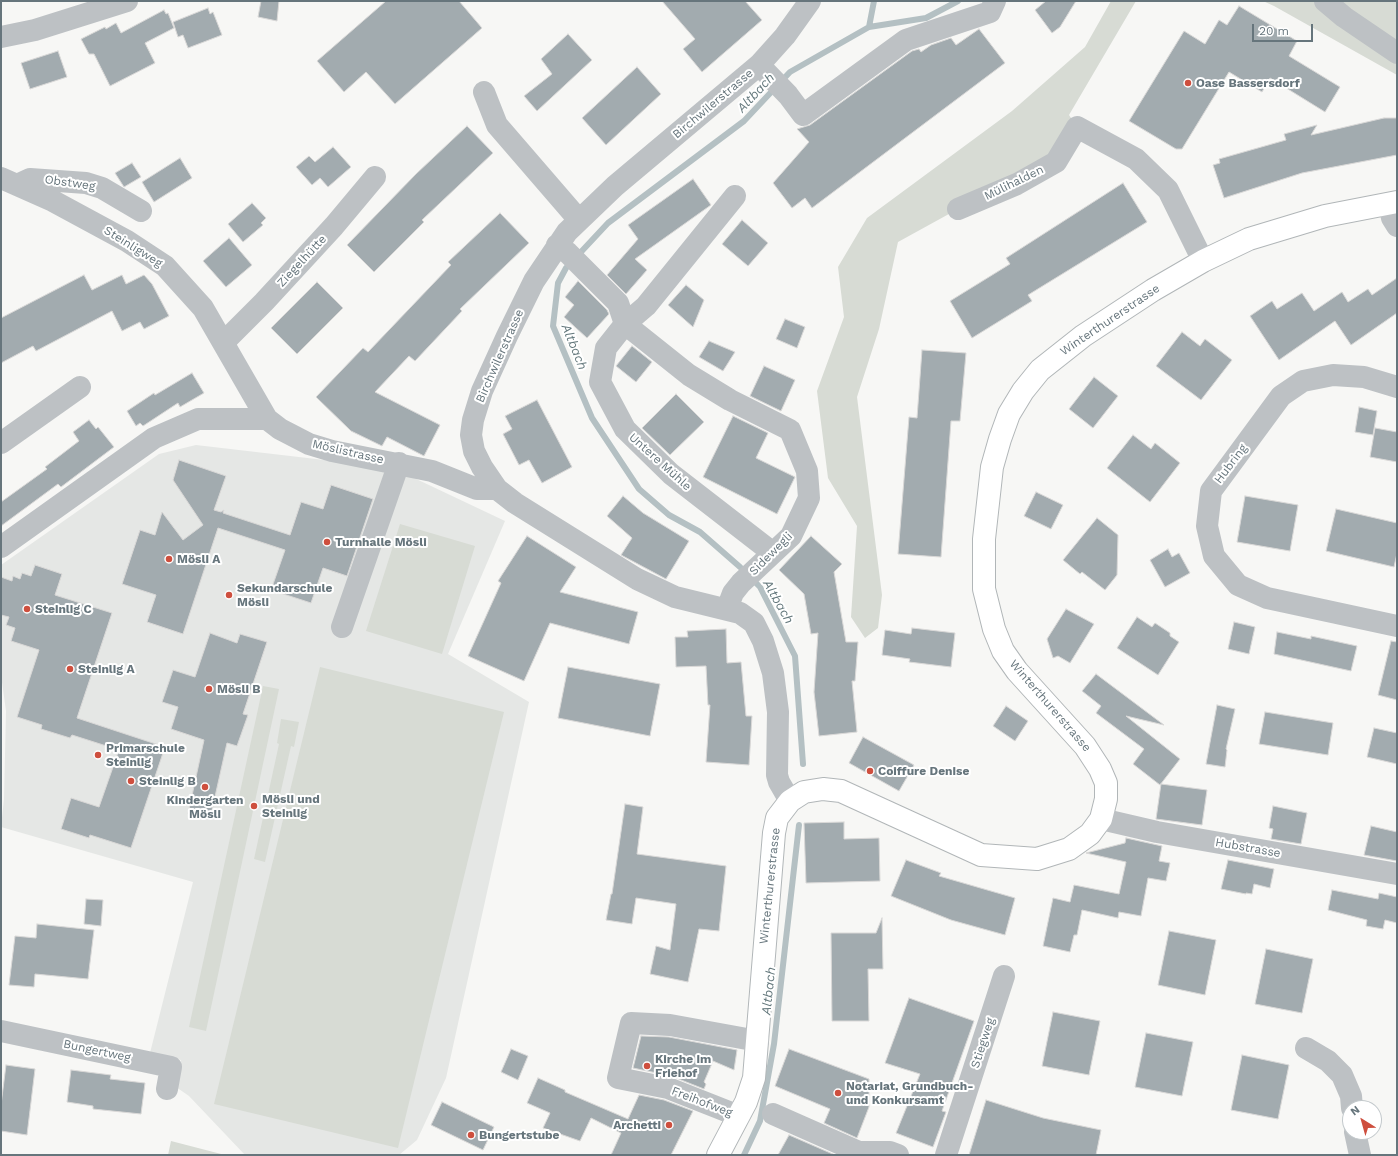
<!DOCTYPE html>
<html>
<head>
<meta charset="utf-8">
<style>
  body { margin:0 }
  #map { position:relative; width:1398px; height:1156px; overflow:hidden; background:#f7f7f5; font-family:"Work Sans",sans-serif }
  canvas { display:block }
  .frame { position:absolute; inset:0; border:2px solid #66757c; pointer-events:none }
  .north { position:absolute; left:1342px; top:1100px; width:40px; height:40px; box-sizing:border-box; background:#fff; border:1px solid #c2c8cb; border-radius:50%; rotate:323deg; font-size:11px; font-weight:700; line-height:16px; text-align:center; color:#66757c }
  .north::after { content:''; display:block; margin:auto; width:14px; height:18px; background:#ce4f3e; clip-path:polygon(50% 0,100% 100%,50% 72%,0 100%) }
  .scale { position:absolute; left:1252px; top:24px; width:61px; height:18px; box-sizing:border-box; border:2px solid #66757c; border-top:0; padding-left:5px; font-size:12px; line-height:14px; white-space:nowrap; color:#66757c; -webkit-text-stroke:3px #fff; paint-order:stroke }
</style>
</head>
<body>
<div id="map">
<canvas width="1398" height="1156"></canvas>
<div class="frame"></div>
<div class="north">N</div>
<div class="scale">20 m</div>
</div>
<script>
const c = document.querySelector('canvas').getContext('2d');
c.lineJoin = 'round';
function paint(path, color) {
  c.fillStyle = color;
  c.fill(path, 'evenodd');
}
function toPath(rows) {
  const path = new Path2D();
  for (const r of rows) {
    path.moveTo(r[0], r[1]);
    for (let i = 2; i < r.length; i += 2) path.lineTo(r[i], r[i + 1]);
  }
  return path;
}
function trace(path, color, width, dash) {
  c.strokeStyle = color;
  c.lineWidth = width;
  c.lineCap = dash ? 'butt' : 'round';
  c.setLineDash(dash || []);
  c.stroke(path);
}
function write(font, color, halo, rows, align = 'center') {
  c.font = font + ' "Work Sans",sans-serif';
  c.lineWidth = 4;
  c.setLineDash([]);
  c.textBaseline = 'middle';
  c.strokeStyle = halo;
  c.fillStyle = color;
  for (const [text, x, y, turn = 0] of rows) {
    c.save();
    c.translate(x, y);
    c.rotate((+turn || 0) * Math.PI / 180);
    c.textAlign = isNaN(turn) ? turn : align;
    if (halo) c.strokeText(text, 0, 0);
    c.fillText(text, 0, 0);
    c.restore();
  }
}
const built = toPath([
  [196,445,393,468,505,521,448,654,529,702,446,1078,417,1140,399,1155,245,1155,189,1096,176,1087,181,1060,150,1053,193,882,1,827,4,799,6,711,1,675,1,565,159,454]
]);
const green = toPath([
  [1111,1,1136,1,1069,115,1077,127,1056,162,958,209,898,242,879,329,857,397,882,595,878,628,865,638,851,617,857,526,828,478,817,391,844,317,838,267,867,218,1012,111,1085,47],
  [1263,1,1397,1,1397,75,1274,6],
  [400,524,475,546,442,654,366,631],
  [320,667,504,712,398,1148,214,1104],
  [263,686,279,689,206,1031,189,1027],
  [281,719,299,722,294,747,291,746,265,862,254,859,279,744,277,743],
  [171,1141,225,1155,168,1155]
]);
const stream = toPath([
  [869,27,874,1],
  [803,764,795,656,760,587,740,567,700,532,669,515,639,489,592,418,553,326,558,283,566,268,608,223,744,121,790,72,869,27,926,18,958,1],
  [744,1155,760,1121,774,1044,799,825]
]);
const building = toPath([
  [261,1,279,1,277,21,258,17,261,1],
  [386,1,459,1,482,28,395,104,366,72,344,92,317,61,386,1],
  [662,1,745,1,762,20,702,72,683,49,695,39,662,1],
  [1046,1,1076,1,1060,27,1052,33,1035,10,1046,1],
  [1239,6,1297,41,1289,56,1340,87,1325,112,1270,78,1262,92,1229,72,1182,149,1176,149,1129,121,1184,31,1205,44,1219,20,1227,25,1239,6],
  [208,8,210,14,213,12,222,35,188,48,183,35,178,37,173,22,208,8],
  [164,10,166,14,168,13,174,28,145,43,155,63,110,86,94,54,89,54,81,39,105,27,106,29,116,23,121,33,164,10],
  [979,29,1005,63,812,208,805,198,792,208,773,183,809,142,797,129,810,125,912,51,919,49,921,52,931,45,951,38,956,45,979,29],
  [568,34,592,60,537,111,524,96,552,74,541,59,568,34],
  [58,51,67,77,30,89,21,63,58,51],
  [637,67,661,94,606,145,582,118,637,67],
  [1384,118,1397,118,1397,155,1302,173,1224,198,1213,165,1220,163,1219,159,1286,140,1284,134,1317,125,1311,135,1384,118],
  [467,126,493,153,422,220,424,222,374,272,347,245,416,174,467,126],
  [333,147,351,167,328,187,320,178,312,185,296,167,309,156,315,162,333,147],
  [180,158,192,178,154,202,142,182,180,158],
  [132,163,141,177,124,187,115,173,132,163],
  [693,179,711,205,635,259,647,270,626,294,607,275,638,239,628,225,693,179],
  [1123,183,1147,222,1028,295,1032,301,972,338,950,301,1010,264,1006,258,1123,183],
  [252,203,266,218,261,223,263,225,243,242,228,224,252,203],
  [500,213,529,243,460,309,462,311,415,361,409,356,375,392,440,425,424,456,387,437,382,446,351,431,316,397,363,348,368,352,451,265,448,262,500,213],
  [742,220,768,243,748,266,722,244,742,220],
  [229,238,252,265,226,287,203,261,229,238],
  [84,275,92,290,122,275,126,284,144,275,152,284,169,316,144,329,140,322,122,331,112,311,36,351,33,346,1,363,1,318,84,275],
  [1397,278,1397,313,1351,345,1335,321,1279,360,1250,316,1272,301,1277,309,1302,293,1314,311,1342,292,1348,302,1368,289,1372,295,1397,278],
  [578,281,607,310,609,314,587,338,564,317,574,305,565,297,578,281],
  [317,282,343,308,297,354,271,328,317,282],
  [686,285,704,300,693,327,668,305,686,285],
  [785,319,805,327,797,348,776,339,785,319],
  [1182,332,1200,346,1205,339,1232,360,1201,400,1156,366,1182,332],
  [709,341,735,352,723,371,699,357,709,341],
  [632,346,652,362,636,382,616,366,632,346],
  [922,350,966,353,960,421,951,421,941,557,898,554,909,417,917,418,922,350],
  [764,366,795,380,781,411,750,396,764,366],
  [192,373,204,393,180,407,178,403,143,426,140,423,136,426,127,411,154,393,155,395,192,373],
  [1094,377,1118,396,1093,428,1069,409,1094,377],
  [676,394,704,422,670,455,642,428,676,394],
  [537,400,572,467,542,483,529,460,519,465,503,434,512,429,505,416,537,400],
  [1359,407,1377,411,1373,435,1355,432,1359,407],
  [733,416,768,433,756,458,795,477,777,514,703,477,733,416],
  [89,420,96,429,98,427,114,447,61,487,58,484,1,526,1,502,47,469,45,467,79,441,73,432,89,420],
  [1375,428,1397,432,1397,462,1370,457,1375,428],
  [1133,435,1151,449,1155,443,1180,463,1150,502,1107,468,1133,435],
  [179,460,226,476,214,510,221,512,224,510,223,513,290,535,301,502,323,509,331,485,373,499,347,576,323,568,311,603,271,590,285,550,218,528,183,634,147,622,156,595,122,584,140,530,155,535,162,512,183,540,203,525,173,480,179,460],
  [1036,492,1063,505,1051,529,1024,516,1036,492],
  [623,496,643,513,689,541,666,579,621,555,632,538,607,516,623,496],
  [1245,496,1298,505,1290,551,1237,542,1245,496],
  [1336,509,1397,523,1397,553,1394,567,1326,551,1336,509],
  [1097,518,1118,535,1117,575,1105,590,1082,572,1080,574,1063,560,1097,518],
  [527,536,576,567,560,592,638,612,629,644,550,623,524,681,468,656,501,583,498,581,527,536],
  [811,536,842,564,834,572,846,642,858,642,855,681,852,681,857,732,819,736,814,692,818,633,811,634,804,594,779,570,811,536],
  [1168,549,1172,557,1179,553,1190,573,1165,587,1150,560,1168,549],
  [35,565,62,574,55,595,112,613,77,718,165,747,131,848,90,835,89,838,61,829,71,798,99,807,119,750,72,735,70,738,41,729,42,725,17,717,39,650,11,641,15,628,6,625,9,617,1,615,1,577,12,581,13,576,20,579,22,573,31,576,35,565],
  [1066,609,1094,624,1070,663,1058,656,1053,658,1047,639,1066,609],
  [1137,617,1152,627,1155,623,1170,633,1170,636,1179,642,1158,675,1117,648,1137,617],
  [1234,622,1255,627,1249,654,1228,649,1234,622],
  [912,628,955,633,951,667,909,662,910,659,882,655,885,630,911,634,912,628],
  [726,629,727,663,741,662,746,716,752,716,749,765,706,762,710,705,708,705,706,666,676,667,675,637,688,637,687,631,726,629],
  [1277,632,1311,639,1311,636,1357,646,1351,671,1274,654,1277,632],
  [210,633,237,643,240,634,267,642,243,714,248,715,237,746,227,743,210,819,188,814,204,740,171,729,178,707,162,702,173,670,195,677,210,633],
  [1391,641,1397,642,1397,700,1378,695,1391,641],
  [568,667,660,684,650,736,558,718,568,667],
  [1096,674,1164,725,1126,716,1180,759,1160,785,1133,764,1144,749,1096,713,1101,706,1082,691,1096,674],
  [1217,705,1235,709,1226,749,1227,750,1225,767,1206,764,1217,705],
  [1006,706,1028,721,1015,741,993,726,1006,706],
  [1265,712,1333,723,1328,755,1259,744,1265,712],
  [1374,728,1397,733,1397,764,1367,757,1374,728],
  [863,737,914,765,899,791,849,763,863,737],
  [1161,784,1207,790,1202,825,1156,819,1161,784],
  [625,804,643,807,637,854,726,866,719,931,699,929,688,982,650,974,656,946,670,950,676,904,636,898,632,924,606,920,611,894,612,894,625,804],
  [1273,806,1307,813,1301,844,1271,839,1273,829,1269,828,1273,806],
  [844,822,844,839,879,838,880,881,806,883,804,823,844,822],
  [1371,826,1397,832,1397,861,1364,855,1371,826],
  [1126,838,1162,846,1159,861,1170,863,1166,881,1148,878,1141,916,1119,912,1118,918,1082,910,1077,935,1074,935,1070,952,1043,946,1053,898,1070,902,1074,885,1119,894,1126,862,1086,853,1125,843,1126,838],
  [906,860,941,873,939,876,1015,898,1005,935,951,920,891,896,906,860],
  [1228,860,1274,869,1270,888,1254,884,1252,894,1246,893,1246,894,1221,889,1228,860],
  [1332,890,1378,899,1379,893,1397,897,1397,923,1385,920,1383,929,1366,926,1367,920,1328,910,1332,890],
  [86,899,103,900,101,926,84,924,86,899],
  [882,918,883,969,868,969,869,1021,832,1021,831,933,876,933,882,918],
  [37,924,94,930,88,979,35,974,34,987,9,985,15,936,36,938,37,924],
  [1169,931,1216,940,1205,995,1158,985,1169,931],
  [1266,949,1313,959,1302,1013,1255,1004,1266,949],
  [909,998,974,1021,942,1111,946,1112,933,1147,896,1133,920,1074,885,1063,909,998],
  [1053,1012,1100,1021,1089,1075,1042,1066,1053,1012],
  [1146,1033,1193,1042,1182,1096,1135,1087,1146,1033],
  [641,1036,669,1037,737,1050,734,1070,713,1061,704,1082,706,1084,704,1089,671,1076,633,1068,641,1036],
  [511,1049,528,1056,518,1080,501,1072,511,1049],
  [789,1049,869,1079,869,1107,857,1138,824,1123,830,1109,775,1086,789,1049],
  [1242,1055,1289,1065,1278,1119,1231,1110,1242,1055],
  [6,1065,35,1069,27,1135,1,1131,1,1105,6,1065],
  [71,1070,111,1075,110,1079,145,1083,141,1114,93,1109,93,1106,67,1102,71,1070],
  [538,1078,565,1090,565,1092,628,1119,639,1095,664,1100,693,1111,671,1155,611,1155,621,1133,591,1118,580,1141,543,1128,550,1113,527,1103,538,1078],
  [986,1100,1043,1118,1101,1130,1096,1155,969,1155,986,1100],
  [442,1102,494,1127,483,1150,431,1125,442,1102],
  [789,1135,835,1155,778,1155,789,1135]
]);
const minor = toPath([
  [1325,1,1344,17,1397,53],
  [1,37,35,30,127,1],
  [759,65,788,95,803,115,906,40,990,12,995,1],
  [484,92,497,125,579,220],
  [1,178,53,201,127,241,165,266,203,308,267,419],
  [17,185,30,179,86,183,102,188,141,211],
  [735,196,646,306,625,324,606,348,600,382,625,429,671,474,773,553],
  [1389,204,1392,218,1397,226],
  [958,209,1017,184,1056,162,1077,127,1136,159,1168,190,1203,261],
  [557,245,568,253,618,303,625,324,689,375,730,400,790,430,807,471,809,498,791,536,741,583,733,593,727,609],
  [224,342,264,302,334,226,375,177],
  [1397,387,1364,377,1333,375,1303,381,1281,396,1211,491,1207,526,1214,556,1238,585,1267,598,1397,626],
  [1,443,80,387],
  [1,547,154,438,198,419,267,419,280,429,309,444,332,451,432,471,477,489,497,489],
  [342,627,399,463],
  [790,801,779,782,777,775,778,712,773,673,763,641,754,623,740,613,675,597,637,579,515,503,497,489,482,467,474,451,471,435,473,420,482,391,507,336,534,281,567,232,615,186,759,65,785,36,810,1],
  [1101,819,1157,832,1397,874],
  [1,1031,171,1067,167,1089],
  [1306,1048,1328,1061,1342,1075,1351,1096,1352,1108],
  [773,1114,859,1152,890,1152,898,1155],
  [739,1116,668,1088,618,1078,631,1023,670,1025,758,1041],
  [1355,1132,1360,1155],
  [946,1155,1004,976]
]);
const major = toPath([
  [718,1155,746,1102,754,1078,774,833,777,818,790,801,804,792,823,789,841,791,981,855,1037,859,1069,849,1090,834,1101,819,1106,799,1106,783,1100,769,1085,746,1017,671,1003,651,994,629,984,589,984,539,992,467,1000,439,1009,414,1023,391,1040,370,1083,336,1153,290,1203,261,1249,239,1325,216,1397,202]
]);
const markers = [
  [1188,83,4,"#ce4f3e"],
  [327,542,4,"#ce4f3e"],
  [169,559,4,"#ce4f3e"],
  [229,595,4,"#ce4f3e"],
  [27,609,4,"#ce4f3e"],
  [70,669,4,"#ce4f3e"],
  [209,689,4,"#ce4f3e"],
  [98,755,4,"#ce4f3e"],
  [870,771,4,"#ce4f3e"],
  [131,781,4,"#ce4f3e"],
  [205,787,4,"#ce4f3e"],
  [254,806,4,"#ce4f3e"],
  [647,1066,4,"#ce4f3e"],
  [838,1093,4,"#ce4f3e"],
  [669,1125,4,"#ce4f3e"],
  [471,1135,4,"#ce4f3e"]
];
const poiNames = [
  ["Oase Bassersdorf",1196,83],
  ["Turnhalle Mösli",335,542],
  ["Mösli A",177,559],
  ["Sekundarschule",237,588],
  ["Mösli",237,602],
  ["Steinlig C",35,609],
  ["Steinlig A",78,669],
  ["Mösli B",217,689],
  ["Primarschule",106,748],
  ["Steinlig",106,762],
  ["Coiffure Denise",878,771],
  ["Steinlig B",139,781],
  ["Mösli und",262,799],
  ["Steinlig",262,813],
  ["Kindergarten",205,800,"center"],
  ["Mösli",205,814,"center"],
  ["Kirche im",655,1059],
  ["Friehof",655,1073],
  ["Notariat, Grundbuch-",846,1086],
  ["und Konkursamt",846,1100],
  ["Archetti",661,1125,"right"],
  ["Bungertstube",479,1135]
];
const streetNames = [
  ["Birchwilerstrasse",713,104,-40],
  ["Obstweg",70,183,8],
  ["Mülihalden",1014,183,-26],
  ["Steinligweg",133,247,32],
  ["Ziegelhütte",302,261,-47],
  ["Winterthurerstrasse",1110,320,-34],
  ["Birchwilerstrasse",500,356,-66],
  ["Möslistrasse",348,452,13],
  ["Untere Mühle",660,462,42],
  ["Hubring",1231,464,-53],
  ["Sidewegli",771,554,-45],
  ["Winterthurerstrasse",1050,706,49],
  ["Hubstrasse",1248,848,10],
  ["Winterthurerstrasse",770,886,-84],
  ["Stiegweg",983,1043,-72],
  ["Bungertweg",97,1051,12],
  ["Freihofweg",702,1102,21]
];
const waterNames = [
  ["Altbach",756,93,-47],
  ["Altbach",574,347,68],
  ["Altbach",778,602,60],
  ["Altbach",769,991,-84]
];
paint(built, '#e5e7e5');
paint(green, '#d7dbd4');
trace(stream, '#b4c0c3', 6);
paint(building, '#a2abaf');
trace(building, '#d9d8d7', 1);
trace(major, '#b1b6b8', 24);
trace(minor, '#bdc1c4', 22);
trace(major, '#fff', 22);
for (const [x, y, r, color] of markers) {
  const dot = new Path2D();
  dot.arc(x, y, r, 0, 2 * Math.PI);
  c.fillStyle = color;
  c.fill(dot);
  trace(dot, '#fff', 1.5);
}
write('bold 12px', '#66757c', '#fff', poiNames, 'left');
write('12px', '#66757c', '#fff', streetNames);
write('italic 13px', '#667a7e', '#fff', waterNames);
</script>
</body>
</html>
